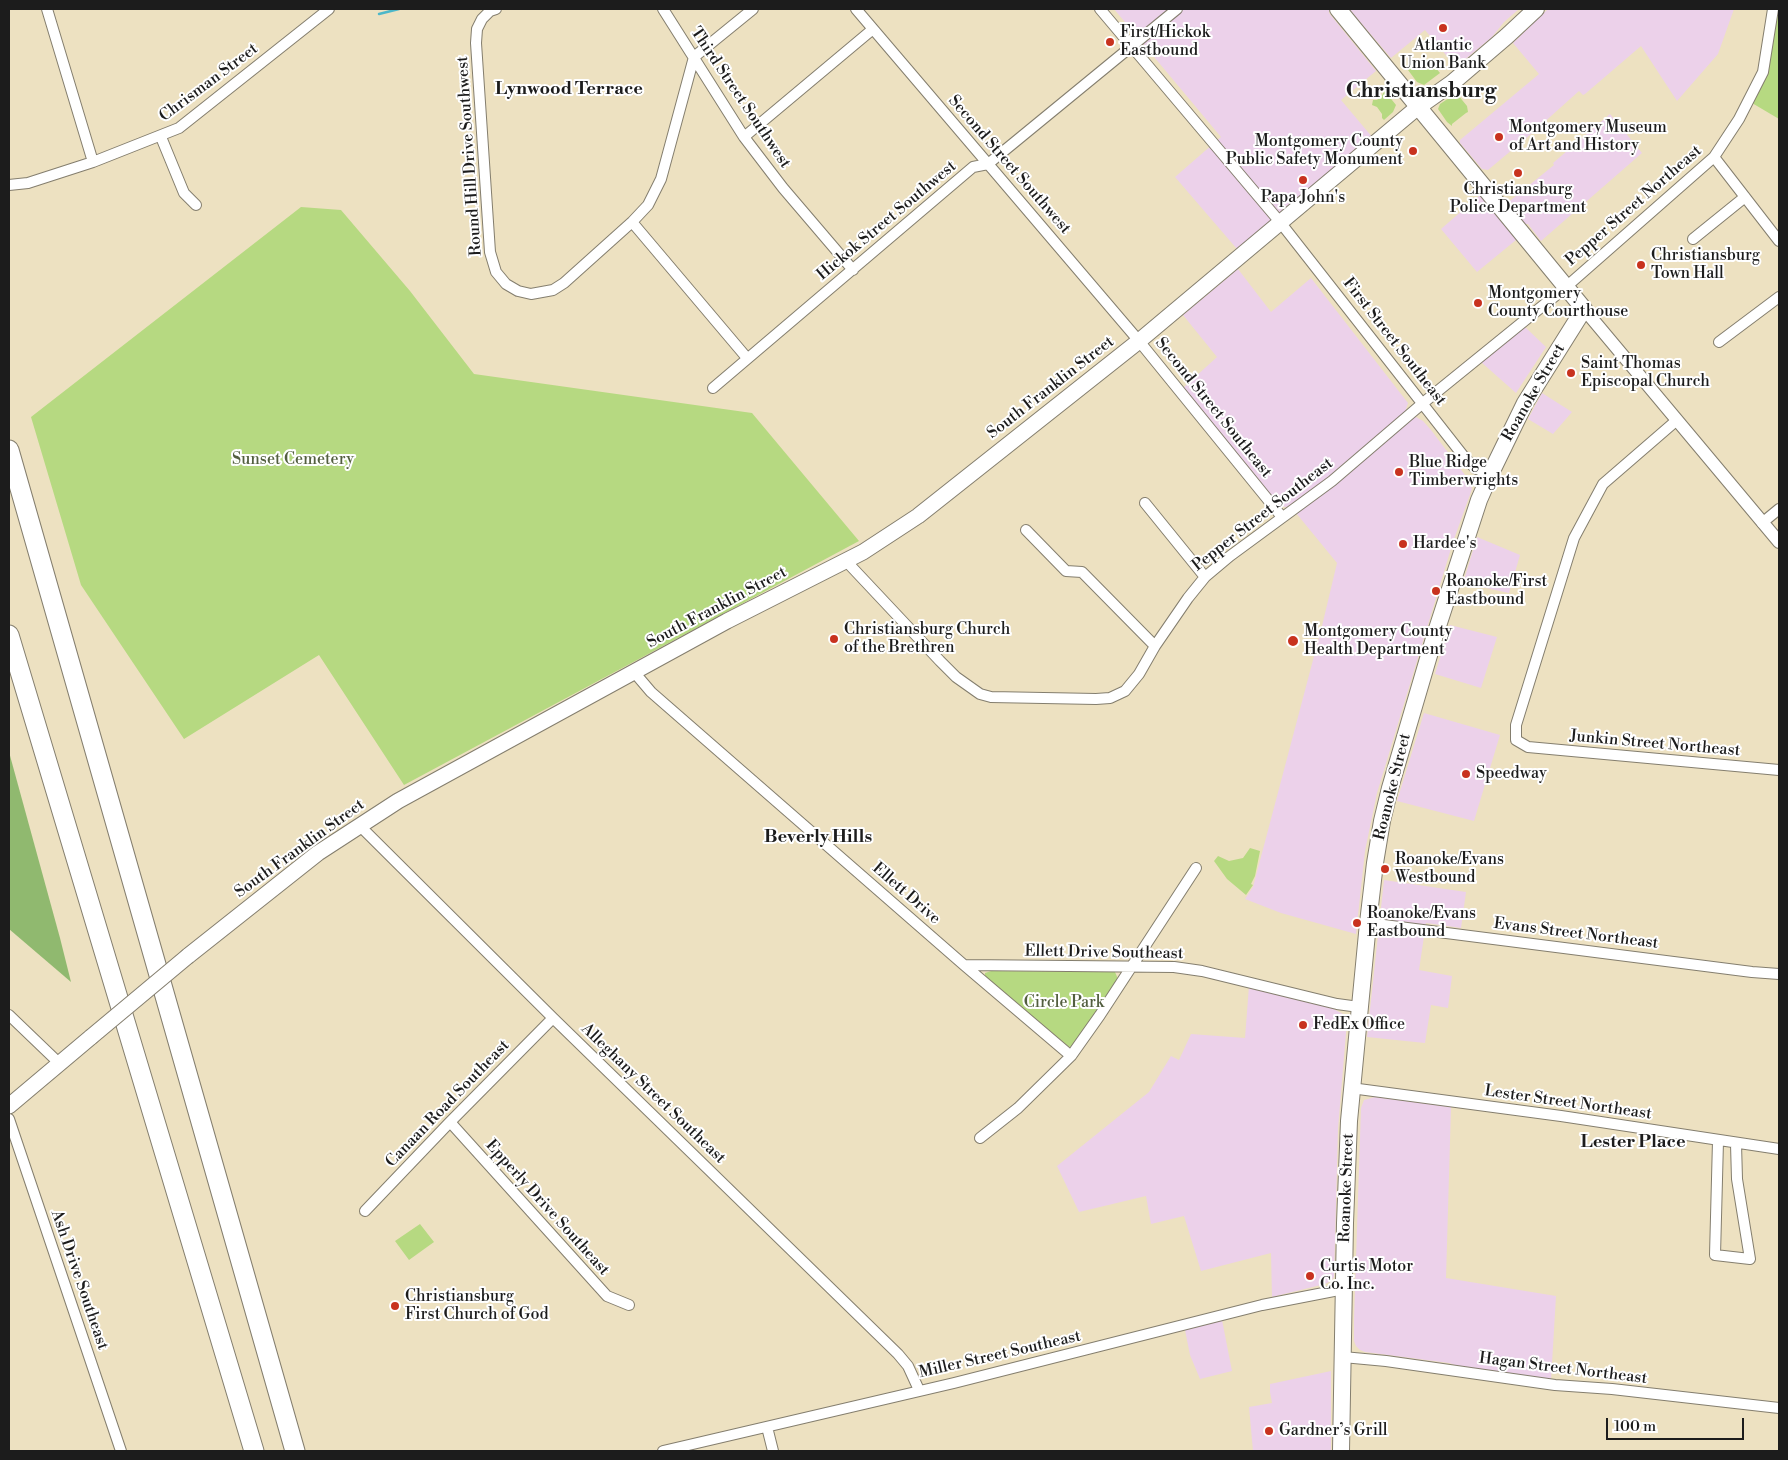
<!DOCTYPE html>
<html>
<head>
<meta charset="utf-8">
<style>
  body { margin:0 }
  #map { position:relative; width:1788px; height:1460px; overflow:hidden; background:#ede1c1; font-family:"Libre Bodoni",serif }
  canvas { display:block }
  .frame { position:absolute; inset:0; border:10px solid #1c1c1c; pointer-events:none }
  .scale { position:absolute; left:1606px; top:1418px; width:138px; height:22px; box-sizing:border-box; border:2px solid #1c1c1c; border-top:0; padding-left:6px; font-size:15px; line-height:18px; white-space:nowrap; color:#1c1c1c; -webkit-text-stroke:4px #fff; paint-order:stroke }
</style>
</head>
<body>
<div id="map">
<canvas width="1788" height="1460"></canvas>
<div class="frame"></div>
<div class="scale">100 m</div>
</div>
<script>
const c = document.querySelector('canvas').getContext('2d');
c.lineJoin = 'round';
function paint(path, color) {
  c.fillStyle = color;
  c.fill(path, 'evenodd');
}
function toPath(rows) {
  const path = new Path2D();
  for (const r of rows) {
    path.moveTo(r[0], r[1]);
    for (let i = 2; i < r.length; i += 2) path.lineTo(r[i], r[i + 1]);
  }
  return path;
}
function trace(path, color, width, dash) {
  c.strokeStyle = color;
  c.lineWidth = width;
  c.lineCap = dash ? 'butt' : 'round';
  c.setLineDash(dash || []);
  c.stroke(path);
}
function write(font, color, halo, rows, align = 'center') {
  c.font = font + ' "Libre Bodoni",serif';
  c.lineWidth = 4;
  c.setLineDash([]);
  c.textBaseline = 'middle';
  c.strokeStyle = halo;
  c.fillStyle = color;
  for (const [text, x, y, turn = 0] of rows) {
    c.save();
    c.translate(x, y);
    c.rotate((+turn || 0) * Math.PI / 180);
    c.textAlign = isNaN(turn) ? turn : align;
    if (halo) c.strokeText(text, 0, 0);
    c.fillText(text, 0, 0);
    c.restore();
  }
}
const built = toPath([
  [1114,9,1329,9,1329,13,1376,71,1341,100,1373,138,1363,147,1360,146,1237,249,1175,177,1221,137],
  [1349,9,1519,9,1504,22,1492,37,1456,67,1425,30,1391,58],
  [1548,9,1734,9,1718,54,1677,101,1641,46,1585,94,1583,95,1579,91,1531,134,1488,170,1482,169,1460,143,1460,140,1539,74,1513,43],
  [1610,114,1642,153,1541,241,1528,224,1523,224,1506,204,1554,165,1553,163],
  [1479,196,1483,196,1488,203,1487,204,1506,227,1510,226,1515,233,1514,237,1516,240,1477,272,1441,229],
  [1238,269,1271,312,1311,278,1408,403,1405,412,1321,483,1287,507,1278,506,1183,388,1217,357,1183,315],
  [1524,326,1546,347,1516,393,1481,362],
  [1542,393,1572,412,1553,434,1528,419],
  [1416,417,1423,421,1431,430,1462,471,1470,482,1472,489,1453,542,1377,793,1365,851,1356,934,1281,913,1245,899,1253,887,1322,626,1337,563,1296,513,1412,418],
  [1477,537,1520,555,1509,593,1463,583],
  [1450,625,1497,637,1481,688,1435,674],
  [1424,713,1500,735,1474,821,1397,801],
  [1384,880,1466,892,1461,928,1426,923,1419,970,1452,976,1448,1008,1431,1005,1425,1043,1367,1037],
  [1249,986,1326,1005,1343,1014,1347,1021,1338,1129,1334,1277,1331,1281,1325,1284,1272,1297,1271,1253,1201,1271,1184,1216,1151,1224,1146,1196,1079,1212,1057,1166,1149,1092,1171,1056,1179,1060,1191,1034,1245,1038],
  [1375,1097,1451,1107,1446,1278,1556,1296,1551,1380,1463,1368,1449,1363,1365,1352,1360,1350,1356,1346,1354,1341,1354,1319,1361,1108,1364,1100],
  [1222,1320,1232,1371,1200,1379,1190,1355,1185,1330],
  [1331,1371,1331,1451,1253,1451,1249,1407,1272,1403,1270,1392,1270,1384]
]);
const green = toPath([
  [1776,16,1779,17,1779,119,1752,103,1768,71],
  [1424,59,1429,60,1440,73,1424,85,1417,82,1408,70,1419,60],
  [1384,90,1396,105,1393,112,1384,120,1382,118,1382,114,1377,107,1372,105,1373,100,1377,100,1383,94],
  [1458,95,1467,106,1468,112,1466,113,1452,124,1452,126,1447,122,1438,109,1440,104,1449,98],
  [301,207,341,210,410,291,474,374,752,413,859,541,404,785,319,655,184,739,81,585,31,417],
  [1250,848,1260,851,1255,876,1251,884,1253,885,1246,895,1227,879,1214,861,1218,856,1229,861,1243,858],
  [991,971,1115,972,1118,979,1075,1045,1069,1047,985,977,985,973],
  [420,1224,434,1242,409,1260,395,1241]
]);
const forest = toPath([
  [9,752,60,938,71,982,9,929]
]);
const stream = toPath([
  [379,14,399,9]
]);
const minor = toPath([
  [47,9,93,162],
  [496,9,490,11,482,19,477,29,476,43,490,252,496,272,506,284,518,291,531,294,553,290,564,283,632,222,648,205,661,179,694,57,753,9],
  [663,9,744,137,783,188,853,270],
  [856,9,1139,341,1282,517],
  [1100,9,1280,222,1465,458,1475,468,1490,475],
  [161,137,184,193,196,205],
  [744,137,873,29],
  [1714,157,1779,241],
  [9,185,28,183,93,162,179,128,329,9],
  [632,222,747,358],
  [1693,239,1745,197],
  [1719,342,1779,297],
  [713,388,973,167,988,164,1177,9],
  [1677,420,1603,484,1574,538,1516,725,1516,740,1528,747,1779,770],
  [1145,503,1205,577],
  [1762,523,1779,509],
  [1026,530,1066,571,1082,572,1155,646],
  [846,561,940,661,956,677,980,694,991,697,1096,699,1110,698,1125,691,1139,674,1155,646,1188,598,1205,577,1230,556,1332,481,1423,403,1566,287,1714,157,1739,119,1763,72,1773,9],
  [634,672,651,692,964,965,1071,1056],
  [359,825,553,1018,898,1354,908,1366,919,1390],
  [1368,923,1752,972,1779,974],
  [964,965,1174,967,1202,971,1337,1004,1359,1007],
  [9,1015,59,1063],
  [1351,1088,1561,1116,1779,1149],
  [9,1119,121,1451],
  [450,1122,607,1296,629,1305],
  [980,1138,1018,1108,1071,1056,1100,1015,1196,868],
  [1718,1141,1715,1255,1750,1259,1737,1179,1736,1144],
  [365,1211,450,1122,553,1018],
  [1343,1357,1386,1361,1555,1385,1612,1389,1779,1408],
  [767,1427,773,1451],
  [663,1451,954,1383,1262,1305,1344,1289]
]);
const tertiary = toPath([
  [1584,309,1779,542]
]);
const secondary = toPath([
  [188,956,318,853,398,801,727,621,863,552,918,516,1139,341,1418,107],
  [9,1106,91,1037]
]);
const primary = toPath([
  [1338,9,1584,309,1525,403,1490,475,1479,500,1435,635,1390,788,1382,821,1375,863,1368,923,1349,1121,1345,1223,1341,1451],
  [1418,107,1452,83,1507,36,1536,9]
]);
const motorway = toPath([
  [9,450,295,1451],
  [9,635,254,1451]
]);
const secondaryBridge = toPath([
  [91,1037,188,956]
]);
const markers = [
  [1443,28,5,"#c8321e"],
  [1110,42,5,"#c8321e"],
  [1499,137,5,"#c8321e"],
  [1413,151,5,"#c8321e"],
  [1518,173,5,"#c8321e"],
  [1303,180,5,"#c8321e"],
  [1641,265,5,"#c8321e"],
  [1478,303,5,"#c8321e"],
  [1571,373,5,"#c8321e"],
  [1399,472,5,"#c8321e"],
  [1403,544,5,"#c8321e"],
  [1436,591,5,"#c8321e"],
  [834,639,5,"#c8321e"],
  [1293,641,6,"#c8321e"],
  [1466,774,5,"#c8321e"],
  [1385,869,5,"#c8321e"],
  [1357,923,5,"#c8321e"],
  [1303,1025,5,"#c8321e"],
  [1310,1276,5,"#c8321e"],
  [395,1306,5,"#c8321e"],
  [1269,1431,5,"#c8321e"]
];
const poiNames = [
  ["First/Hickok",1120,33],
  ["Eastbound",1120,51],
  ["Atlantic",1443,46,"center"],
  ["Union Bank",1443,64,"center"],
  ["Montgomery Museum",1509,128],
  ["of Art and History",1509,146],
  ["Montgomery County",1403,142,"right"],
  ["Public Safety Monument",1403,160,"right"],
  ["Christiansburg",1518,190,"center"],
  ["Police Department",1518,208,"center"],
  ["Papa John's",1303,198,"center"],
  ["Christiansburg",1651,256],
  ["Town Hall",1651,274],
  ["Montgomery",1488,294],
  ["County Courthouse",1488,312],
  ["Saint Thomas",1581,364],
  ["Episcopal Church",1581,382],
  ["Blue Ridge",1409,463],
  ["Timberwrights",1409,481],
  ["Hardee's",1413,544],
  ["Roanoke/First",1446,582],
  ["Eastbound",1446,600],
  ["Christiansburg Church",844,630],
  ["of the Brethren",844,648],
  ["Montgomery County",1304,632],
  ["Health Department",1304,650],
  ["Speedway",1476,774],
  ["Roanoke/Evans",1395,860],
  ["Westbound",1395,878],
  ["Roanoke/Evans",1367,914],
  ["Eastbound",1367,932],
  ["FedEx Office",1313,1025],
  ["Curtis Motor",1320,1267],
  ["Co. Inc.",1320,1285],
  ["Christiansburg",405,1297],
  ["First Church of God",405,1315],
  ["Gardner’s Grill",1279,1431]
];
const streetNames = [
  ["Chrisman Street",209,83,-37],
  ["Third Street Southwest",740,98,56],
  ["Round Hill Drive Southwest",470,156,-94],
  ["Second Street Southwest",1009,165,49],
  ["Pepper Street Northeast",1634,206,-41],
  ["Hickok Street Southwest",887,221,-40],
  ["First Street Southeast",1394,342,52],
  ["South Franklin Street",1051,388,-38],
  ["Roanoke Street",1534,393,-60],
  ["Second Street Southeast",1213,408,51],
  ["Pepper Street Southeast",1263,515,-38],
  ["South Franklin Street",717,608,-28],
  ["Junkin Street Northeast",1655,744,5],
  ["Roanoke Street",1393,787,-76],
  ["South Franklin Street",300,849,-36],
  ["Ellett Drive",906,894,41],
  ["Evans Street Northeast",1576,934,7],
  ["Ellett Drive Southeast",1104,953,1],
  ["Alleghany Street Southeast",653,1094,44],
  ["Lester Street Northeast",1568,1103,8],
  ["Canaan Road Southeast",448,1104,-46],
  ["Roanoke Street",1347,1188,-88],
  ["Epperly Drive Southeast",547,1208,48],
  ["Ash Drive Southeast",79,1280,71],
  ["Miller Street Southeast",1000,1355,-13],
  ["Hagan Street Northeast",1563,1369,7]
];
const parkNames = [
  ["Sunset Cemetery",293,460],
  ["Circle Park",1064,1003]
];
const neighbourhoodNames = [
  ["Lynwood Terrace",569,90],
  ["Beverly Hills",818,838],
  ["Lester Place",1633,1143]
];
const districtNames = [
  ["Christiansburg",1421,92]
];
paint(built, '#ecd1ea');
paint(green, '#b6d981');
paint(forest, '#90b96f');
trace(stream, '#4cb7c9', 2.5);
trace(minor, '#847e6e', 12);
trace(tertiary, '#847e6e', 14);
trace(secondary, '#847e6e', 17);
trace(primary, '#847e6e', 18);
trace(motorway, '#847e6e', 21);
trace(minor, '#fff', 10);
trace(tertiary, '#fff', 12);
trace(secondary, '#fff', 15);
trace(primary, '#fff', 16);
trace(motorway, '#fff', 19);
trace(secondaryBridge, '#847e6e', 17, []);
trace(secondaryBridge, '#fff', 15);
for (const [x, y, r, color] of markers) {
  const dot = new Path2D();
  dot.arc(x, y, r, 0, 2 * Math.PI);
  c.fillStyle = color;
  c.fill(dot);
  trace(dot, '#fff', 2);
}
write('16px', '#1c1c1c', '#fff', poiNames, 'left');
write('16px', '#1c1c1c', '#fff', streetNames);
write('16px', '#525e3f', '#fff', parkNames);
write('bold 18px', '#1c1c1c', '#fff', neighbourhoodNames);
write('bold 21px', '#1c1c1c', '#fff', districtNames);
</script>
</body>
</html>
